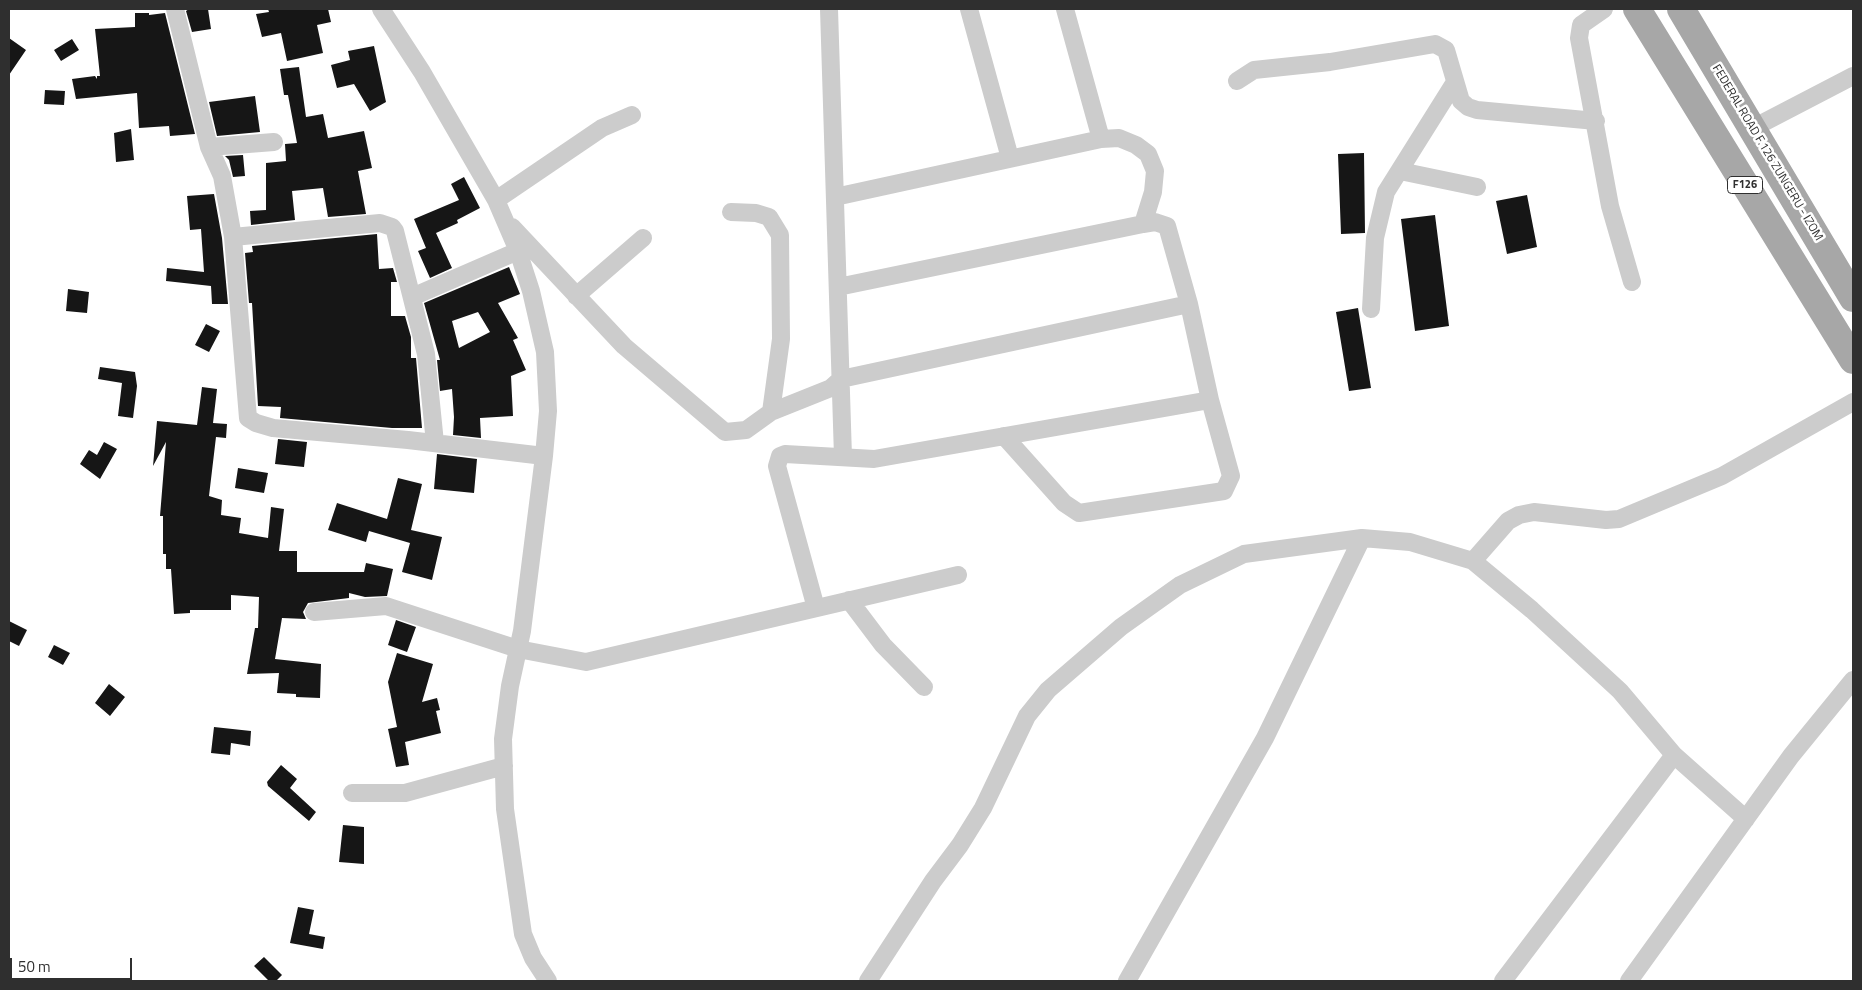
<!DOCTYPE html>
<html>
<head>
<meta charset="utf-8">
<style>
  body { margin:0 }
  #map { position:relative; width:1862px; height:990px; overflow:hidden; background:#fff; font-family:"Titillium Web",sans-serif }
  canvas { display:block }
  .frame { position:absolute; inset:0; border:10px solid #2f2f2f; pointer-events:none }
  .scale { position:absolute; left:10px; top:958px; width:122px; height:22px; box-sizing:border-box; border:2px solid #2f2f2f; border-top:0; padding-left:6px; font-size:15px; line-height:18px; white-space:nowrap; color:#2f2f2f; -webkit-text-stroke:4px #fff; paint-order:stroke }
</style>
</head>
<body>
<div id="map">
<canvas width="1862" height="990"></canvas>
<div class="frame"></div>
<div class="scale">50 m</div>
</div>
<script>
const c = document.querySelector('canvas').getContext('2d');
c.lineJoin = 'round';
function paint(path, color) {
  c.fillStyle = color;
  c.fill(path, 'evenodd');
}
function toPath(rows) {
  const path = new Path2D();
  for (const r of rows) {
    path.moveTo(r[0], r[1]);
    for (let i = 2; i < r.length; i += 2) path.lineTo(r[i], r[i + 1]);
  }
  return path;
}
function trace(path, color, width, dash) {
  c.strokeStyle = color;
  c.lineWidth = width;
  c.lineCap = dash ? 'butt' : 'round';
  c.setLineDash(dash || []);
  c.stroke(path);
}
function write(font, color, halo, rows, align = 'center') {
  c.font = font + ' "Titillium Web",sans-serif';
  c.lineWidth = 5;
  c.setLineDash([]);
  c.textBaseline = 'middle';
  c.strokeStyle = halo;
  c.fillStyle = color;
  for (const [text, x, y, turn = 0] of rows) {
    c.save();
    c.translate(x, y);
    c.rotate((+turn || 0) * Math.PI / 180);
    c.textAlign = isNaN(turn) ? turn : align;
    if (halo) c.strokeText(text, 0, 0);
    c.fillText(text, 0, 0);
    c.restore();
  }
}
const building = toPath([
  [189,9,208,9,211,29,192,32,186,11],
  [268,9,328,9,331,22,317,25,323,53,287,61,281,33,262,37,256,14,269,12],
  [135,13,149,13,149,15,165,13,195,134,170,136,169,126,139,128,137,93,76,99,72,79,95,76,97,79,97,76,100,76,95,29,135,27],
  [9,38,26,50,9,75],
  [72,39,79,50,61,61,54,50],
  [374,46,386,102,370,111,354,84,337,88,331,65,350,60,348,51],
  [299,67,306,117,323,114,328,138,364,131,372,168,358,171,366,214,328,217,323,188,292,191,295,220,251,225,250,211,266,210,266,163,286,161,285,144,297,143,288,95,284,95,280,69],
  [45,90,65,91,64,105,44,104],
  [255,96,260,132,217,136,209,102],
  [131,129,134,160,116,162,114,133],
  [1364,153,1365,233,1341,234,1338,154],
  [243,155,245,176,233,177,229,160,225,156],
  [464,177,480,208,457,220,458,223,436,233,452,268,430,278,418,251,426,248,414,219,459,200,451,184],
  [214,194,222,238,228,304,212,304,211,286,166,281,167,268,204,272,201,229,190,230,187,196],
  [1527,195,1537,247,1507,254,1496,201],
  [1435,215,1449,326,1415,331,1401,219],
  [377,234,379,269,393,268,397,282,391,282,391,316,405,316,411,337,411,358,416,358,422,428,392,428,280,418,281,407,258,406,252,303,249,303,245,253,253,252,252,246],
  [509,267,520,294,498,303,518,338,513,340,526,370,511,376,513,416,480,418,481,438,453,435,454,417,452,389,440,391,437,360,440,360,424,303],
  [478,312,490,332,459,348,452,321],
  [68,289,89,292,87,313,66,311],
  [1358,308,1371,388,1349,391,1336,312],
  [206,324,220,331,209,352,195,345],
  [100,367,135,372,137,386,133,418,118,416,122,383,98,379],
  [202,387,217,389,213,423,227,424,226,438,216,437,209,496,222,500,221,515,241,518,239,533,268,538,271,507,284,509,279,551,297,551,297,572,364,572,366,563,393,569,387,596,365,597,349,593,349,598,308,603,303,612,306,619,282,618,275,659,321,664,320,698,296,697,296,694,277,693,279,673,247,674,255,628,258,628,259,597,231,595,231,610,190,610,190,613,174,614,171,569,166,569,166,554,163,554,163,516,160,516,166,442,153,466,157,421,197,425],
  [278,439,307,442,304,467,275,464],
  [104,442,117,449,100,479,80,464,89,450,97,455],
  [437,454,477,459,474,493,434,489],
  [238,468,268,473,264,493,235,488],
  [398,478,422,484,411,530,442,537,432,580,402,572,410,543,369,531,366,542,328,530,337,503,387,519],
  [396,620,416,627,407,652,388,645],
  [9,621,27,630,19,646,9,641],
  [54,645,70,653,63,665,48,657],
  [397,653,433,664,422,702,437,698,440,710,436,711,441,733,405,742,409,765,396,767,388,729,397,727,388,682],
  [109,684,125,697,110,716,95,703],
  [214,727,251,731,250,746,231,743,230,755,211,753],
  [281,765,297,779,290,788,316,812,309,821,268,786,267,782],
  [343,825,364,827,364,864,339,862],
  [298,907,314,910,309,934,325,937,323,949,290,943],
  [264,957,282,975,276,981,269,981,254,966]
]);
const minor = toPath([
  [175,9,209,147,222,176,233,237,248,418,256,423,273,428,408,440,544,456],
  [381,9,422,72,496,200,518,251,531,291,545,352,548,411,544,456,522,631,510,686,503,739,505,809,523,934,533,958,548,981],
  [829,9,843,457],
  [969,9,1010,158],
  [1065,9,1101,139],
  [1604,9,1581,25,1579,38,1610,206,1632,282],
  [1237,81,1254,70,1330,62,1435,44,1446,50,1461,101,1468,107,1477,110,1596,121],
  [1753,128,1853,76],
  [209,147,274,142],
  [1400,171,1477,187],
  [835,197,1101,139,1119,138,1136,145,1148,154,1155,171,1153,192,1143,224],
  [496,200,602,128,632,115],
  [731,212,756,213,769,217,780,235,781,339,771,412],
  [512,227,624,346,725,432,746,430,771,412,831,388,841,379,1189,304],
  [233,237,380,223,392,227,395,231,426,354,435,443],
  [838,287,1143,224,1155,222,1167,226,1189,304,1210,400,1231,476,1224,491,1079,513,1064,503,1004,436],
  [576,296,643,238],
  [412,297,518,251],
  [1371,309,1375,238,1386,192,1455,82],
  [1473,561,1508,521,1519,515,1534,512,1606,520,1619,519,1722,476,1853,402],
  [849,600,883,645,924,687],
  [816,608,777,466,780,456,785,454,874,459,1210,400],
  [314,612,386,606,518,649,586,662,958,575],
  [352,793,405,793,504,766],
  [868,981,933,881,960,845,983,808,1027,716,1048,690,1121,627,1180,585,1244,554,1362,538,1410,542,1473,561,1532,610,1620,691,1674,755,1746,819],
  [1127,981,1265,738,1362,538],
  [1503,981,1674,755],
  [1629,981,1791,756,1853,680]
]);
const primary = toPath([
  [1637,9,1853,360],
  [1681,9,1853,298]
]);
const shields = [
  [1745,185,35]
];
const shieldNames = [
  ["F126",1745,185]
];
const streetNames = [
  ["FEDERAL ROAD F.126 ZUNGERU - IZOM",1767,153,59]
];
paint(building, '#161616');
trace(minor, '#ccc', 18);
trace(primary, '#a7a7a7', 28);
for (const [x, y, w] of shields) {
  const box = new Path2D();
  box.roundRect(x - w / 2, y - 8.5, w, 17, 4);
  c.fillStyle = '#fff';
  c.fill(box);
  trace(box, '#2f2f2f', 1);
}
write('bold 11px', '#2f2f2f', null, shieldNames);
write('12px', '#2f2f2f', '#fff', streetNames);
</script>
</body>
</html>
